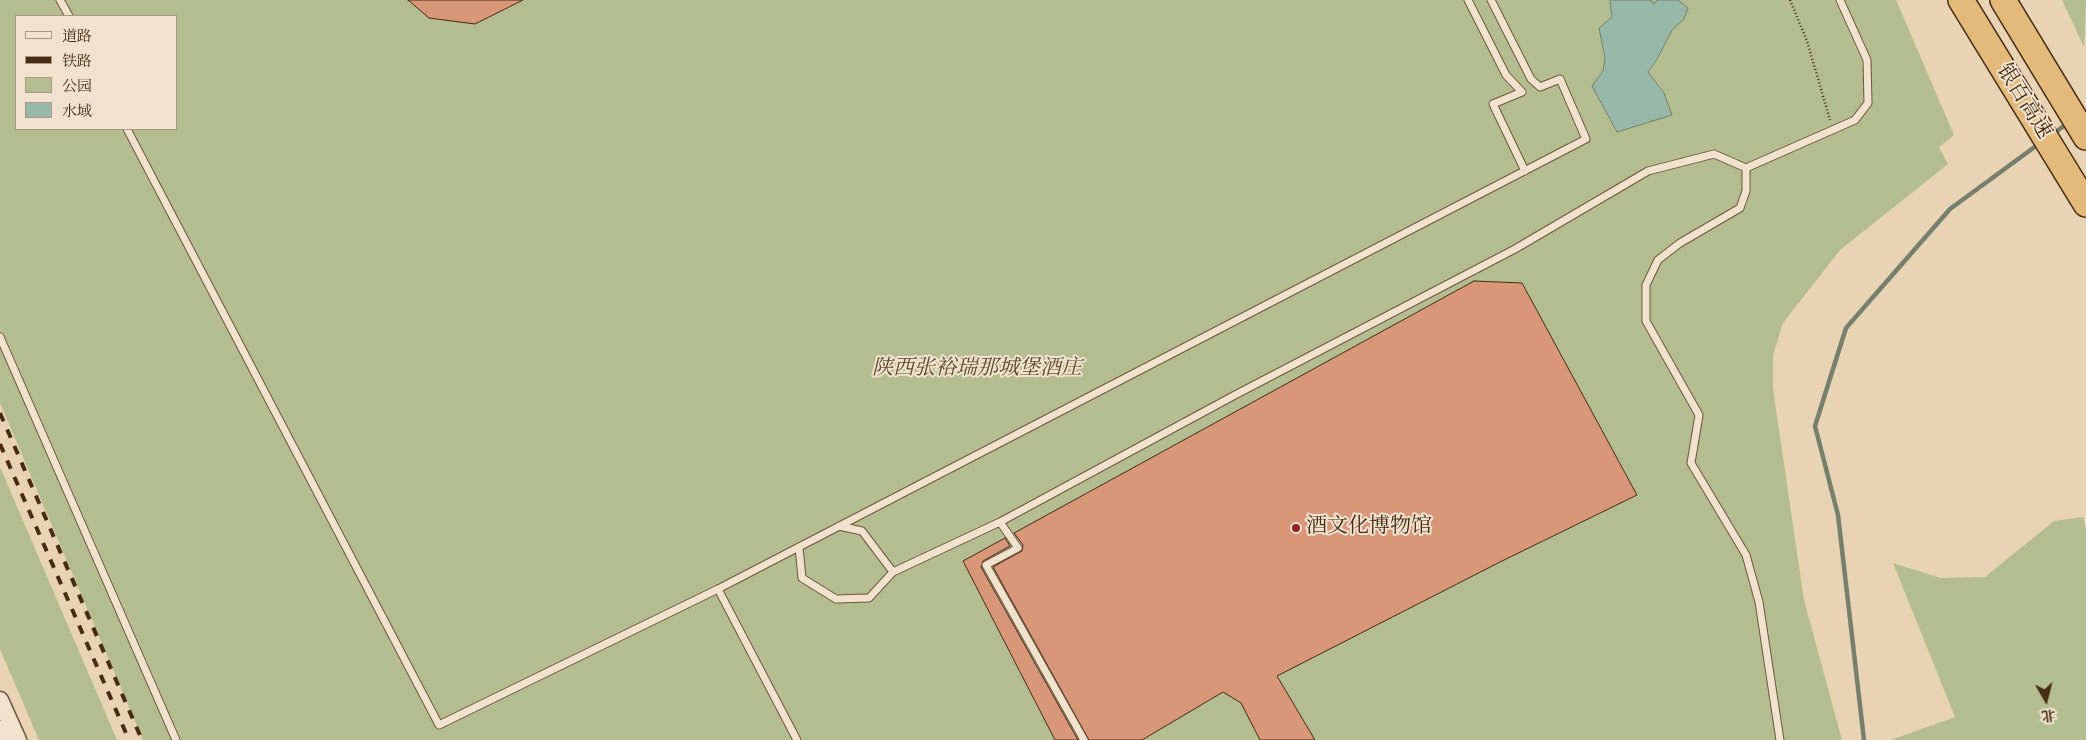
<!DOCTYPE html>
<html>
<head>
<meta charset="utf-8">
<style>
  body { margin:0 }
  #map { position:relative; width:2086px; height:740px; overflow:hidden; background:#e9d3b5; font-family:"IM FELL DW Pica","Noto Serif SC",serif }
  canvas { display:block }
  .legend { position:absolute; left:15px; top:15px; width:162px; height:115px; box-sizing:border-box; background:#f1e2cf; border:1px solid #ad9983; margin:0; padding:6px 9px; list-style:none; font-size:15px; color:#462c12 }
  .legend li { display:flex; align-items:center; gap:10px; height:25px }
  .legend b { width:25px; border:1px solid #ad9983 }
  .north { position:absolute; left:2021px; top:675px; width:50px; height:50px; -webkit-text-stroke:4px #f1e2cf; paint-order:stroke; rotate:172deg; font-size:14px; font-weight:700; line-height:20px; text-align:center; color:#462c12 }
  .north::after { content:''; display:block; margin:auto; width:18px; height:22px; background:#462c12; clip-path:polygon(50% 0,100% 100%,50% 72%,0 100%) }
</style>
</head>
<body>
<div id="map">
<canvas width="2086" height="740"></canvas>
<ul class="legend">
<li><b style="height:6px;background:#f1e2cf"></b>道路</li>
<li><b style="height:6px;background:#462c12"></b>铁路</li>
<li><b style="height:14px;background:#b3bd90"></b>公园</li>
<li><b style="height:14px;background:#98b8aa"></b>水域</li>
</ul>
<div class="north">北</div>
</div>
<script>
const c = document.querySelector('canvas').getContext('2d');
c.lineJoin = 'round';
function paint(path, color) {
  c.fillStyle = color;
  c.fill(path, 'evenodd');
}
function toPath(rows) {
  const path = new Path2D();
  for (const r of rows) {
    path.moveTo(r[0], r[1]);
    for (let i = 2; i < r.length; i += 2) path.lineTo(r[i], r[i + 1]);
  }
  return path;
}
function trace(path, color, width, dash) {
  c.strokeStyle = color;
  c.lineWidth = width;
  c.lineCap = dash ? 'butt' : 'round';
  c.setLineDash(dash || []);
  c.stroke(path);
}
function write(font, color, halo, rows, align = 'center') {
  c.font = font + ' "IM FELL DW Pica","Noto Serif SC",serif';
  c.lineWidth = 4;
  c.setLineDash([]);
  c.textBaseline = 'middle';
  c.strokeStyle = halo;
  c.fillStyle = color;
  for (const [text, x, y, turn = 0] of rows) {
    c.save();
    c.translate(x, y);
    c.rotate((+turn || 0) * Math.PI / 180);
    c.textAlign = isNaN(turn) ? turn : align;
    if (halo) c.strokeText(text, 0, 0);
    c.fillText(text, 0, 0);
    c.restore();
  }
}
const green = toPath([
  [0,0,1896,0,1954,135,1939,147,1948,164,1840,250,1783,323,1773,355,1773,389,1804,600,1842,740,143,740,0,403],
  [16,16,176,16,176,129,16,129],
  [2062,0,2086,0,2084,47],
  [0,467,117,740,39,740,0,649],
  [2083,517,2086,529,2086,740,1891,740,1955,717,1893,563,1941,578,1985,577,2054,521]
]);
const water = toPath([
  [1610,0,1651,0,1654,4,1657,0,1678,0,1688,8,1684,19,1672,30,1656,61,1648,72,1664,93,1672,115,1617,132,1592,86,1603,71,1605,58,1599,28,1612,17,1610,0]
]);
const stream = toPath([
  [2053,134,2069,122],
  [1864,740,1838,515,1815,426,1846,328,1950,209,2040,143]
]);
const building = toPath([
  [408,0,523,0,475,24,429,18,408,0],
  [1474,281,1522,283,1637,495,1500,562,1277,676,1315,740,1260,740,1241,703,1223,692,1142,740,1089,740,993,567,1022,551,1023,545,1014,533,1474,281],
  [1005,538,1010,546,983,561,981,567,1078,740,1055,740,963,561,1005,538]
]);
const path = toPath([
  [1790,0,1807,41,1830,120]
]);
const service = toPath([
  [60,0,69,16],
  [1468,0,1506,75,1522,92,1493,104,1525,171],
  [127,129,439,725,718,589,797,740],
  [1746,168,1746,191,1740,208,1680,243,1658,260,1646,285,1646,321,1699,415,1691,463,1746,555,1759,602,1780,740],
  [0,337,176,740],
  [839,526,862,531,893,572],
  [799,547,802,578,836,599,869,598,893,572,1000,522],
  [718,589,1586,139,1560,79,1540,87,1531,79,1491,0],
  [1084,740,986,565,1018,548,1000,522,1235,395,1515,249,1648,171,1714,154,1746,168,1855,120,1868,103,1867,60,1840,0]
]);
const tertiary = toPath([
  [0,700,18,740],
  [0,729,5,740]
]);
const motorway = toPath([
  [1961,0,2086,204],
  [2003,0,2086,137]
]);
const rail = toPath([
  [0,413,142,740],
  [0,444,129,740]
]);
const markers = [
  [1296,528,5,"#8f2418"]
];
const streetNames = [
  ["银百高速",2023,102,58]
];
const parkNames = [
  ["陕西张裕瑞那城堡酒庄",977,370]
];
const poiNames = [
  ["酒文化博物馆",1306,528]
];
paint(green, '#b3bd90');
paint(water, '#98b8aa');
trace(water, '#77806d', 1);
trace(stream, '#77806d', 4.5);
paint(building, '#d9977a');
trace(building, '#462c12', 1);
trace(service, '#6f563b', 9);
trace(tertiary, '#6f563b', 19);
trace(motorway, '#462c12', 28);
trace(path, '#462c12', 2.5, [1, 2.5]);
trace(service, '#f1e2cf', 7);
trace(tertiary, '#f1e2cf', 16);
trace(motorway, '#e4ba7a', 25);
trace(rail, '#462c12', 4, [9, 9]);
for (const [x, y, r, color] of markers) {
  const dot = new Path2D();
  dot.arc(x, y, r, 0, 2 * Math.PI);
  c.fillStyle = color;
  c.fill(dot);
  trace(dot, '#f1e2cf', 2);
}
write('21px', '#462c12', '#f1e2cf', streetNames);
write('italic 21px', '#5c492b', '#f1e2cf', parkNames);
write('21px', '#462c12', '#f1e2cf', poiNames, 'left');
</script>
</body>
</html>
